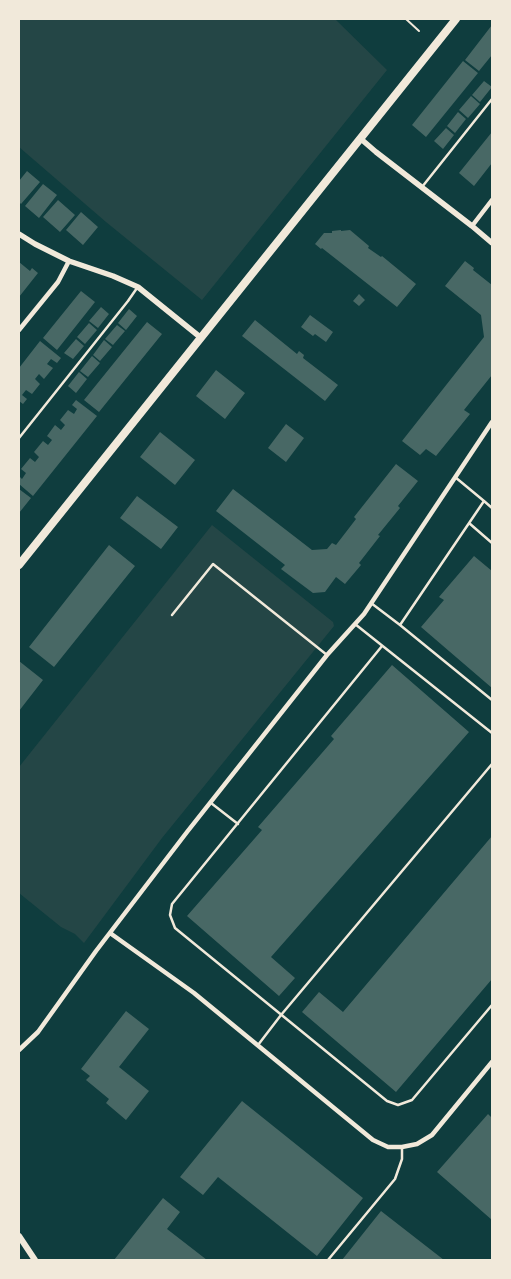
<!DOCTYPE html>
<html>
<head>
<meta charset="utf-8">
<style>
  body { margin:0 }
  #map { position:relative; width:511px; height:1279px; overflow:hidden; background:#0f3d3e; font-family:"Source Serif 4",serif }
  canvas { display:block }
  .frame { position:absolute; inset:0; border:20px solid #f1e9da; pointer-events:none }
</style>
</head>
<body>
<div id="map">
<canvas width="511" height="1279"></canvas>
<div class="frame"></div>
</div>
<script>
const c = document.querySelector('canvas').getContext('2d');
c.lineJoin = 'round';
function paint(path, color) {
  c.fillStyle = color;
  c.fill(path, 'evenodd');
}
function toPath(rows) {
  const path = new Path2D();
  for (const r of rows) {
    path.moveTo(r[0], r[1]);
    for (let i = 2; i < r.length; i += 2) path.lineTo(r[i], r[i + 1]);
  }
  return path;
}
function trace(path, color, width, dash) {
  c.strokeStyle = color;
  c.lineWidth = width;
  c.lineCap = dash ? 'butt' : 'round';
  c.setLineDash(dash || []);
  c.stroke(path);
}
const green = toPath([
  [19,19,335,19,387,70,202,300,106,222,19,147],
  [212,525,333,622,334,626,162,838,84,943,75,934,61,927,19,893,19,767]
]);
const building = toPath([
  [492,25,492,55,479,71,465,60],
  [463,61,478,73,426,137,412,125],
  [484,81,492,87,480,102,472,95],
  [471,96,480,104,468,118,459,110],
  [458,112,466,119,455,133,447,126],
  [446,128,454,135,443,149,434,141],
  [492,132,492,163,474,186,459,173],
  [27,171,40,182,21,204,19,202,19,181],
  [43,184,57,195,39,218,25,206],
  [58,200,75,215,60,232,43,217],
  [81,212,98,227,83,245,66,230],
  [341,230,341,231,350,230,369,246,368,248,381,257,382,256,416,284,397,307,322,248,321,249,315,244,324,233,332,233,332,231],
  [465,261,474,268,473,270,492,285,492,375,464,410,470,414,436,456,426,449,420,455,402,441,484,337,481,315,445,286],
  [19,262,30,271,32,268,38,273,19,297],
  [81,291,95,302,57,350,43,338],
  [359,294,365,300,359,306,353,301],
  [101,307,109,314,98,328,89,321],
  [129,309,137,316,126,330,118,323],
  [310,315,333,332,326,342,315,334,313,336,301,327],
  [255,320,297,354,299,351,304,355,303,358,338,385,325,401,242,336],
  [147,322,162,334,99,412,84,400],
  [89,323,97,330,85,344,77,337],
  [117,325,125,331,113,345,105,339],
  [76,339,84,346,73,359,64,353],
  [104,340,112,347,100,361,93,355],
  [40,341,61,358,57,363,51,359,47,364,53,368,44,379,39,374,35,379,40,384,32,394,26,390,22,395,27,399,23,404,19,401,19,368],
  [92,356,100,363,88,377,80,371],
  [216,370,245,393,225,419,196,396],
  [79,372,87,379,76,393,68,386],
  [76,400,97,416,33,496,19,484,19,476,22,479,26,473,21,469,30,458,35,462,39,457,34,452,43,441,48,445,52,440,47,436,55,425,61,430,65,425,60,420,68,410,74,414,77,409,72,405],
  [286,424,304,438,286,462,268,448],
  [160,432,195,460,175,485,140,457],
  [396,464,418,481,398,506,400,508,378,535,380,536,359,563,361,565,345,584,336,577,325,592,313,593,281,569,285,565,216,511,233,489,312,550,327,549,332,543,336,545,356,519,354,517],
  [19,489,31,498,19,513],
  [137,496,178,527,161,549,120,518],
  [109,545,135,566,54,667,29,647],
  [474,556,492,571,492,688,421,627,444,600,439,597],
  [19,661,43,680,19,711],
  [392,665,469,732,271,957,295,978,279,996,187,916,262,830,258,827,334,739,331,736],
  [492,836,492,979,396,1092,302,1012,319,992,343,1012],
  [126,1011,149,1029,119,1067,149,1091,126,1120,106,1103,109,1099,86,1080,90,1076,81,1069],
  [242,1101,363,1198,317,1256,218,1177,203,1195,180,1177],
  [488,1114,492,1118,492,1220,437,1172],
  [163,1198,180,1212,167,1229,207,1260,114,1260],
  [381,1211,444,1260,342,1260]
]);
const path = toPath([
  [406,19,419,31]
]);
const service = toPath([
  [422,187,492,99],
  [19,438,128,301,137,288],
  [484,501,492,508],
  [469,523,492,543],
  [371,603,400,625,484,501,455,477],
  [172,615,213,564,327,655],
  [355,624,492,733],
  [400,625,492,700],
  [382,646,172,904,170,915,175,928,387,1101,398,1105,412,1100,492,1005],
  [211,803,238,824],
  [258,1045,281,1015,492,764],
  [328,1260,395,1179,402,1159,402,1147]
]);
const minor = toPath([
  [472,226,492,200],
  [19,330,58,282,69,261],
  [110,933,194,993,373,1140,388,1147,402,1147,417,1144,432,1135,492,1062],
  [19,1050,38,1032,96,951,187,832,327,655,364,614,492,422]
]);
const tertiary = toPath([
  [361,139,376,152,472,226,492,243],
  [19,234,35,244,69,261,113,276,138,287,200,337]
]);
const secondary = toPath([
  [19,1236,35,1260]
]);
const primary = toPath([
  [19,565,456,19]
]);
paint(green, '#244646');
paint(building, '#486865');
trace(path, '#f1e9da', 2);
trace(service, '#f1e9da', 2.5);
trace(minor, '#f1e9da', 4.5);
trace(tertiary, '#f1e9da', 5.5);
trace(secondary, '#f1e9da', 6);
trace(primary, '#f1e9da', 8);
</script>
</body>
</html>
